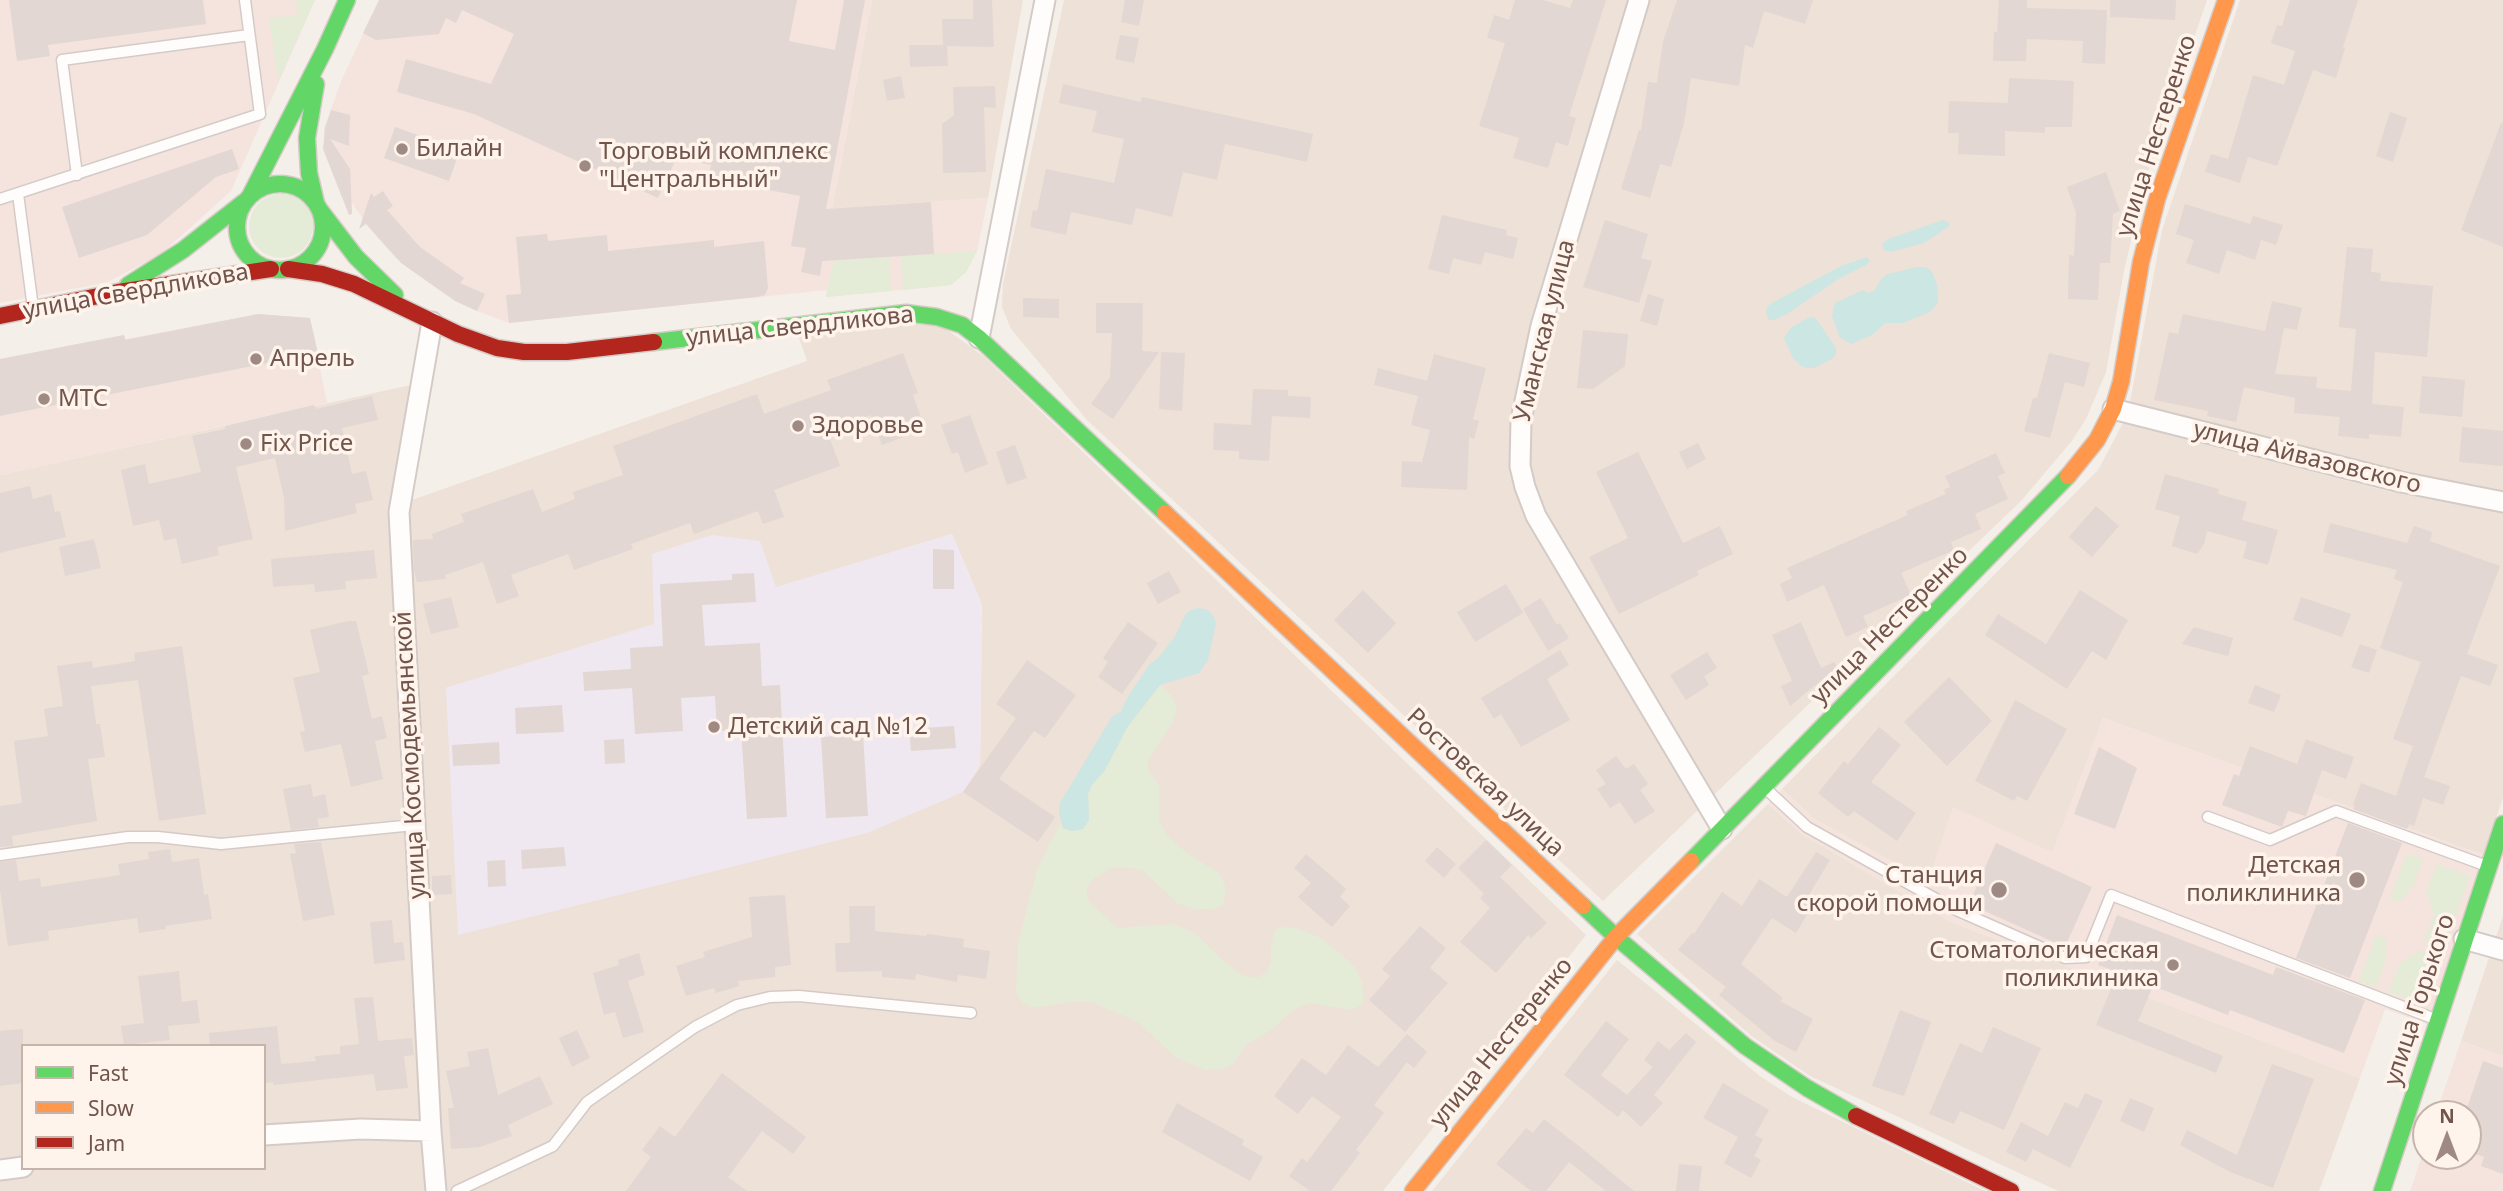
<!DOCTYPE html>
<html>
<head>
<meta charset="utf-8">
<style>
  body { margin:0 }
  #map { position:relative; width:2503px; height:1191px; overflow:hidden; background:#f5efea; font-family:"Noto Sans",sans-serif }
  canvas { display:block }
  .legend { position:absolute; left:21px; top:1044px; width:245px; height:126px; box-sizing:border-box; background:#fef4eb; border:2px solid #c6b4ab; margin:0; padding:9px 12px; list-style:none; font-size:21px; color:#71544c }
  .legend li { display:flex; align-items:center; gap:14px; height:35px }
  .legend b { width:35px; border:2px solid #c6b4ab }
  .north { position:absolute; left:2412px; top:1100px; width:70px; height:70px; box-sizing:border-box; background:#fef4eb; border:2px solid #c6b4ab; border-radius:50%; rotate:0deg; font-size:19px; font-weight:700; line-height:28px; text-align:center; color:#71544c }
  .north::after { content:''; display:block; margin:auto; width:24px; height:32px; background:#9f8a83; clip-path:polygon(50% 0,100% 100%,50% 72%,0 100%) }
</style>
</head>
<body>
<div id="map">
<canvas width="2503" height="1191"></canvas>
<ul class="legend">
<li><b style="height:9px;background:#63d668"></b>Fast</li>
<li><b style="height:9px;background:#ff974d"></b>Slow</li>
<li><b style="height:9px;background:#b3261e"></b>Jam</li>
</ul>
<div class="north">N</div>
</div>
<script>
const c = document.querySelector('canvas').getContext('2d');
c.lineJoin = 'round';
function paint(path, color) {
  c.fillStyle = color;
  c.fill(path, 'evenodd');
}
function toPath(rows) {
  const path = new Path2D();
  for (const r of rows) {
    if (r.length === 3) {
      path.moveTo(r[0] + r[2], r[1]);
      path.arc(r[0], r[1], r[2], 0, 2 * Math.PI);
      continue;
    }
    path.moveTo(r[0], r[1]);
    for (let i = 2; i < r.length; i += 2) path.lineTo(r[i], r[i + 1]);
  }
  return path;
}
function trace(path, color, width, dash) {
  c.strokeStyle = color;
  c.lineWidth = width;
  c.lineCap = dash ? 'butt' : 'round';
  c.setLineDash(dash || []);
  c.stroke(path);
}
function write(font, color, halo, rows, align = 'center') {
  c.font = font + ' "Noto Sans",sans-serif';
  c.lineWidth = 7;
  c.setLineDash([]);
  c.textBaseline = 'middle';
  c.strokeStyle = halo;
  c.fillStyle = color;
  for (const [text, x, y, turn = 0] of rows) {
    c.save();
    c.translate(x, y);
    c.rotate((+turn || 0) * Math.PI / 180);
    c.textAlign = isNaN(turn) ? turn : align;
    if (halo) c.strokeText(text, 0, 0);
    c.fillText(text, 0, 0);
    c.restore();
  }
}
const residential = toPath([
  [872,0,1023,0,988,198,832,209],
  [1064,0,2207,0,2146,178,2124,271,2106,372,2086,419,2071,442,2021,501,1603,901,1087,420,1011,329,1002,307,1003,284],
  [2240,0,2503,0,2503,491,2382,467,2130,402,2162,230],
  [890,322,942,326,983,356,1586,935,1383,1191,0,1191,0,475,429,381,409,501,807,361,798,335],
  [952,534,982,605,980,766,446,688],
  [23,1046,264,1046,264,1168,23,1168],
  [2123,423,2391,492,2503,513,2503,798,2483,855,2103,718,2053,852,1928,881,1814,819,1782,789,2098,470],
  [1768,804,1802,834,1951,922,2360,1078,2319,1191,2058,1191,1810,1076,1750,1035,1637,934],
  [2503,916,2503,1056,2461,1041],
  [1617,960,1760,1076,1792,1097,1985,1191,1432,1191]
]);
const commercial = toPath([
  [0,0,315,0,231,191,161,254,108,282,0,303],
  [379,0,872,0,832,208,988,198,977,251,966,272,951,285,826,297,827,290,509,323,477,311,456,301,395,257,370,229,334,176,326,155,324,129,342,79],
  [258,314,310,318,327,403,0,475,0,359,124,335,126,339],
  [2103,718,2483,855,2427,1024,2385,1009,2360,1078,1951,922,1802,834,1768,804,1782,789,1814,819,1928,881,1953,807,2052,852],
  [2461,1041,2503,1056,2503,1191,2410,1191,2426,1144,2426,1156,2468,1156,2468,1114,2436,1114]
]);
const education = toPath([
  [952,534,982,605,980,766,963,792,867,833,458,935,446,688,654,624,652,554,712,535,760,541,776,587]
]);
const green = toPath([
  [296,0,315,0,278,81,269,18,298,15],
  [281,226,32],
  [977,251,966,272,951,285,903,290,901,256],
  [834,257,852,259,889,257,891,291,826,297],
  [1160,685,1171,695,1177,708,1173,722,1148,761,1148,770,1159,785,1159,821,1168,836,1186,852,1220,874,1226,888,1223,905,1213,909,1194,909,1177,903,1143,871,1129,868,1111,868,1094,879,1086,889,1089,902,1118,928,1173,924,1195,933,1226,963,1242,975,1256,978,1267,972,1271,962,1271,947,1274,932,1281,927,1296,928,1319,937,1340,953,1355,967,1362,982,1364,1000,1360,1006,1352,1010,1309,1003,1292,1011,1273,1029,1247,1044,1233,1064,1223,1069,1205,1070,1175,1057,1138,1022,1092,1002,1071,1002,1033,1008,1022,1002,1016,992,1018,943,1037,870,1048,846,1060,823,1063,828,1072,831,1083,828,1089,820,1088,794,1092,785,1105,770,1128,726],
  [2407,853,2423,859,2413,886,2400,902,2390,899],
  [2437,864,2470,876,2444,948,2424,941,2434,915,2426,892],
  [2376,935,2387,939,2386,958,2376,987,2359,981],
  [2421,950,2440,957,2423,1004,2389,992,2400,963]
]);
const water = toPath([
  [1943,220,1950,223,1948,227,1924,243,1891,252,1884,250,1882,246,1884,242,1891,238],
  [1867,257,1870,261,1866,265,1837,280,1787,314,1774,320,1768,320,1766,309,1770,304,1841,266],
  [1916,267,1926,267,1932,272,1937,284,1938,303,1930,312,1903,323,1885,323,1872,335,1852,344,1840,338,1832,316,1835,303,1863,290,1868,293,1874,291,1881,279,1888,274],
  [1810,317,1815,318,1819,323,1836,348,1836,354,1832,359,1814,368,1807,368,1800,365,1793,358,1784,338,1792,327],
  [1199,608,1208,610,1214,617,1216,624,1208,660,1199,673,1160,685,1128,726,1105,770,1092,785,1088,794,1089,820,1083,829,1072,831,1063,828,1059,813,1060,803,1113,715,1121,712,1126,700,1149,665,1158,658,1174,638,1185,615,1191,610]
]);
const building = toPath([
  [9,0,203,0,206,24,48,45,50,56,17,61],
  [379,0,797,0,789,41,835,50,844,0,865,0,826,209,931,202,934,254,822,261,820,276,801,272,806,248,791,246,800,196,708,178,711,165,677,157,658,198,474,114,397,92,406,59,491,84,514,34,462,10,456,23,446,18,439,34,376,40,363,33],
  [973,0,992,0,994,47,947,46,948,66,910,67,909,45,943,45,942,19,973,19],
  [1125,0,1144,0,1139,26,1121,22],
  [1515,0,1543,0,1570,8,1573,0,1606,0,1569,116,1576,118,1568,146,1556,142,1548,168,1513,158,1519,138,1479,126,1505,43,1487,38,1494,15,1509,20],
  [1677,0,1813,0,1805,24,1764,11,1753,48,1745,45,1739,86,1691,78,1684,123,1671,167,1660,164,1650,198,1621,189,1639,130,1641,130,1648,82,1657,83,1663,42],
  [1999,0,2027,0,2027,8,2107,10,2105,64,2082,63,2083,41,2027,39,2026,61,1993,61,1994,32,1997,32],
  [2110,0,2176,0,2175,20,2110,17],
  [2290,0,2358,0,2343,47,2345,48,2336,78,2313,70,2277,166,2248,157,2240,183,2205,172,2211,154,2228,159,2253,75,2284,85,2295,51,2271,43,2277,25,2282,26],
  [1120,35,1139,38,1134,63,1115,59],
  [901,76,905,98,887,101,883,80],
  [2009,78,2074,81,2072,127,2045,127,2045,133,2005,131,2005,156,1958,154,1959,133,1948,133,1949,101,2008,103],
  [1063,84,1141,102,1142,97,1313,134,1307,162,1225,144,1217,180,1183,172,1172,217,1136,208,1132,225,1071,212,1066,235,1030,227,1033,210,1037,211,1046,169,1114,183,1124,139,1092,132,1097,111,1059,103],
  [995,86,996,108,984,107,986,172,943,173,942,124,954,115,953,87],
  [331,110,350,115,349,146,330,139,350,169,352,214,349,215,323,149,325,128],
  [2390,112,2407,118,2393,162,2376,156],
  [2501,123,2503,123,2503,247,2461,230],
  [395,127,460,150,449,181,384,158],
  [232,149,239,169,216,177,147,235,79,258,62,207],
  [2106,172,2120,211,2113,214,2110,263,2100,263,2098,300,2068,299,2069,255,2074,256,2076,213,2067,187],
  [383,191,393,206,387,210,420,247,464,278,460,283,485,294,477,311,455,301,401,263,366,224,359,229,371,193,374,197],
  [2185,204,2250,224,2253,216,2283,225,2276,245,2261,240,2255,260,2227,250,2219,274,2186,263,2194,240,2176,234],
  [1442,215,1507,230,1506,235,1518,238,1513,259,1485,252,1481,265,1453,258,1449,274,1428,269],
  [1605,220,1648,234,1641,258,1652,261,1639,303,1583,287],
  [547,234,548,241,607,235,608,251,714,240,714,247,764,241,768,288,765,295,757,297,509,323,506,295,521,294,516,237],
  [2347,247,2373,249,2371,272,2381,273,2380,281,2433,286,2427,357,2375,352,2372,404,2404,407,2401,437,2369,434,2369,439,2338,436,2340,417,2294,413,2295,398,2244,387,2236,422,2207,416,2208,411,2154,400,2169,332,2178,334,2183,314,2265,331,2272,301,2302,308,2297,330,2284,328,2275,374,2317,377,2316,388,2351,391,2356,329,2339,327],
  [1648,294,1664,299,1657,326,1640,321],
  [1023,298,1059,299,1059,318,1023,317],
  [1096,303,1143,303,1142,351,1159,352,1113,419,1091,404,1110,377,1112,333,1096,333],
  [258,314,310,318,318,353,0,416,0,359,124,335,125,340],
  [1583,330,1628,334,1625,366,1593,389,1577,388],
  [1161,352,1185,353,1182,411,1159,409],
  [903,353,918,393,913,395,925,429,882,445,871,415,827,431,840,466,774,490,784,517,763,524,758,511,694,534,690,523,631,544,633,549,574,570,568,554,511,575,519,596,497,604,483,562,445,575,446,579,417,582,414,570,413,540,433,539,432,534,464,522,461,514,533,489,542,512,575,499,573,492,623,475,613,446,757,394,764,414,831,390,827,380],
  [2049,353,2090,363,2084,387,2065,382,2050,438,2024,431,2033,398,2037,398],
  [1434,354,1486,368,1473,419,1479,421,1474,439,1469,437,1467,490,1401,487,1402,461,1422,462,1430,430,1411,425,1418,396,1374,385,1378,368,1427,381],
  [2422,376,2465,380,2462,417,2419,413],
  [1253,389,1288,390,1288,396,1311,397,1310,418,1272,416,1269,461,1239,459,1239,451,1213,450,1214,423,1251,425],
  [372,396,378,420,342,428,352,474,366,471,373,500,355,504,357,513,285,531,284,498,275,458,236,467,253,539,217,547,219,555,182,564,176,538,164,541,159,520,133,526,121,470,145,464,149,484,201,472,192,436,225,429,225,426,314,405,316,409],
  [970,415,988,464,965,473,958,452,952,454,941,425],
  [2462,427,2503,431,2503,466,2459,462],
  [1698,443,1706,459,1687,469,1679,452],
  [1015,445,1027,478,1007,485,996,452],
  [1638,452,1683,543,1720,526,1733,554,1697,571,1699,575,1619,614,1589,557,1628,538,1596,472],
  [1996,453,2005,473,1998,476,2008,499,1975,514,1981,529,1951,542,1954,550,1901,573,1911,595,1863,616,1868,627,1846,637,1824,585,1787,602,1780,584,1792,578,1787,568,1908,515,1906,511,1946,494,1944,490,1950,487,1945,476],
  [2165,474,2219,489,2218,494,2247,502,2242,520,2278,530,2268,565,2243,558,2247,542,2207,531,2204,544,2197,554,2172,546,2180,516,2155,509],
  [30,486,33,499,51,494,55,512,60,511,66,537,0,553,0,493],
  [2096,506,2119,526,2092,557,2069,537],
  [2330,523,2407,543,2414,526,2432,532,2430,541,2500,566,2467,654,2498,665,2490,686,2461,676,2424,777,2450,786,2443,805,2423,798,2414,826,2409,824,2407,829,2353,809,2355,806,2353,805,2361,783,2396,796,2413,746,2393,739,2421,662,2380,648,2403,582,2394,579,2397,570,2323,552],
  [94,539,101,568,65,576,59,547],
  [933,549,954,550,954,589,933,589],
  [374,550,377,578,345,581,346,589,315,592,314,584,273,587,271,559],
  [1169,571,1181,592,1158,604,1147,583],
  [754,573,756,602,702,605,705,646,760,643,762,686,780,685,787,817,747,819,741,730,717,731,715,696,681,698,683,731,635,734,632,688,584,691,583,672,631,669,630,648,663,646,660,584,732,580,732,574],
  [1506,584,1523,613,1475,642,1457,612],
  [1363,590,1396,623,1368,653,1334,620],
  [2080,590,2128,620,2106,660,2092,651,2067,689,1985,635,1998,614,2046,644],
  [451,597,459,627,431,634,423,604],
  [2301,597,2351,614,2342,637,2293,620],
  [1541,598,1557,625,1560,623,1569,638,1548,651,1523,609],
  [348,621,356,621,369,674,362,676,372,719,382,716,387,738,375,741,383,779,351,787,341,744,305,752,300,732,305,731,293,678,320,672,310,630],
  [1128,622,1158,643,1122,694,1098,677,1108,662,1103,658],
  [1801,622,1821,668,1834,662,1837,667,1790,706,1781,686,1792,681,1772,635],
  [2194,627,2233,638,2228,656,2182,644],
  [2360,644,2377,650,2369,673,2351,667],
  [182,646,206,814,159,821,138,680,91,686,96,724,100,724,105,757,88,759,97,821,12,836,13,846,0,847,0,806,22,803,14,741,48,736,44,709,63,706,57,666,92,661,93,668,135,661,134,653],
  [1560,650,1569,665,1547,679,1570,720,1521,747,1501,714,1494,719,1481,698],
  [1707,652,1717,668,1704,676,1709,685,1686,700,1670,675],
  [1027,660,1076,695,1045,738,1034,731,999,779,1055,817,1038,842,963,792,1016,718,996,704],
  [1949,677,1992,721,1947,766,1904,722],
  [2255,685,2281,695,2274,712,2248,703],
  [2015,700,2067,729,2027,801,2017,796,2014,801,1975,781],
  [562,705,564,732,516,734,515,708],
  [954,726,956,748,911,751,909,729],
  [1879,727,1901,745,1871,782,1916,813,1897,841,1854,811,1848,817,1818,793,1844,761,1848,764],
  [863,734,868,816,826,818,821,737],
  [624,739,625,763,605,764,604,740],
  [2306,739,2354,757,2346,779,2322,770,2306,816,2288,811,2282,827,2222,805,2234,774,2239,776,2250,746,2297,764],
  [499,742,500,764,453,766,452,745],
  [2099,747,2137,768,2115,829,2074,814],
  [1616,756,1626,769,1634,764,1648,784,1640,790,1655,811,1635,824,1620,802,1610,808,1597,789,1606,784,1596,770],
  [311,784,313,797,325,794,329,817,317,819,319,827,291,830,283,789],
  [2348,823,2402,843,2350,978,2296,958],
  [1486,840,1512,865,1500,877,1547,923,1531,938,1528,935,1496,973,1460,942,1490,908,1480,898,1484,894,1458,868],
  [321,842,335,915,303,921,290,854,296,853,294,844],
  [1996,843,2092,887,2065,947,1969,904],
  [564,847,566,866,522,869,521,850],
  [1437,847,1456,864,1444,878,1425,861],
  [170,849,172,862,199,858,204,895,208,894,212,919,165,926,166,929,139,933,137,918,48,931,49,940,8,946,0,890,0,862,16,860,19,881,40,878,41,887,120,875,118,864,149,859,148,852],
  [1816,852,1830,860,1807,898,1814,903,1796,933,1772,918,1741,964,1783,998,1780,1001,1813,1019,1796,1052,1775,1041,1719,995,1726,987,1678,950,1692,933,1694,934,1722,892,1742,906,1759,879,1787,897],
  [1306,854,1346,889,1340,897,1350,906,1332,927,1298,897,1311,883,1294,868],
  [505,860,506,886,488,887,487,861],
  [451,875,452,894,432,895,432,876],
  [785,895,791,965,775,967,775,977,738,981,740,986,716,993,714,988,686,996,676,966,705,957,703,952,752,937,749,897],
  [849,906,875,906,875,931,926,936,927,934,964,939,963,947,990,951,986,979,958,975,957,982,916,974,915,980,882,977,882,971,836,972,835,943,850,943],
  [2117,915,2273,975,2276,967,2365,1000,2344,1053,2230,1010,2228,1015,2153,986,2138,1021,2223,1056,2216,1073,2096,1025,2118,972,2098,965],
  [392,920,394,943,403,942,405,960,374,964,370,922],
  [1420,926,1446,948,1430,968,1448,983,1405,1032,1369,1000,1390,976,1382,969],
  [639,953,645,975,628,981,644,1032,623,1038,615,1012,604,1015,593,973,619,965,618,960],
  [179,971,182,1002,197,1000,200,1023,168,1026,170,1040,124,1045,121,1026,144,1023,138,976],
  [373,997,378,1041,412,1038,414,1055,404,1056,408,1088,376,1091,374,1074,274,1085,273,1082,264,1083,264,1046,210,1046,209,1033,277,1026,281,1064,316,1061,315,1056,340,1054,340,1046,359,1044,354,998],
  [1900,1010,1931,1022,1904,1096,1872,1086],
  [1606,1021,1629,1039,1601,1075,1627,1095,1653,1067,1644,1060,1658,1041,1669,1050,1686,1033,1696,1042,1654,1095,1663,1103,1641,1127,1623,1110,1618,1117,1564,1075],
  [1993,1027,2041,1048,2004,1130,1960,1111,1954,1124,1929,1114,1960,1043,1982,1053],
  [23,1029,23,1083,0,1086,0,1031],
  [577,1030,590,1058,572,1067,559,1038],
  [1407,1034,1427,1052,1414,1068,1407,1062,1374,1105,1384,1113,1356,1150,1360,1153,1331,1191,1310,1191,1289,1176,1302,1158,1307,1162,1341,1117,1312,1096,1298,1114,1274,1096,1302,1058,1326,1075,1348,1045,1378,1067],
  [488,1048,498,1095,540,1076,553,1104,508,1125,512,1136,480,1147,451,1149,448,1108,454,1108,446,1071,470,1066,467,1052],
  [2483,1061,2503,1068,2503,1174,2481,1166,2484,1157,2468,1151,2468,1111,2466,1111],
  [2272,1064,2314,1079,2273,1188,2230,1172,2180,1145,2187,1130,2237,1155],
  [722,1073,806,1137,793,1154,762,1131,728,1177,747,1191,626,1191,651,1157,642,1150,660,1126,675,1137],
  [1723,1083,1769,1110,1755,1135,1763,1139,1754,1156,1761,1160,1751,1178,1724,1163,1738,1137,1703,1118],
  [2085,1093,2103,1101,2070,1168,2033,1149,2026,1162,2006,1152,2021,1122,2048,1136,2065,1102,2078,1108],
  [2130,1098,2154,1108,2144,1132,2120,1121],
  [1177,1103,1244,1140,1242,1145,1263,1157,1250,1181,1162,1132],
  [1544,1119,1580,1147,1634,1191,1606,1191,1569,1162,1546,1191,1531,1191,1496,1164,1526,1128,1533,1133],
  [1679,1164,1702,1166,1699,1191,1676,1191]
]);
const lane = toPath([
  [77,175,62,60,249,35],
  [18,194,33,308],
  [0,199,260,114,245,0],
  [1764,787,1807,827,1954,909,2065,958,2086,957,2111,895,2435,1019],
  [2208,817,2270,840,2336,811,2487,866],
  [0,855,128,837,158,837,221,844,414,825],
  [457,1191,553,1146,587,1102,695,1027,737,1005,770,997,799,996,971,1013]
]);
const street = toPath([
  [1639,0,1541,326,1521,420,1520,466,1525,487,1536,516,1722,829],
  [432,322,399,512,431,1131,436,1191],
  [979,338,1045,0],
  [2113,409,2401,482,2503,502],
  [2464,939,2503,950],
  [264,1135,361,1129,431,1131],
  [0,1170,23,1167]
]);
const fast = toPath([
  [316,84,307,138,309,173,316,203],
  [280,227,43],
  [250,196,325,49,347,0],
  [320,210,356,257,395,295],
  [128,285,183,250,244,202],
  [654,342,906,313,937,317,962,325,979,338,1165,513],
  [1691,861,2068,476],
  [1583,906,1616,937,1745,1046,1807,1088,1856,1116],
  [2382,1191,2503,824]
]);
const slow = toPath([
  [2068,476,2097,440,2113,409,2121,382,2141,262,2157,199,2226,0],
  [1165,513,1583,906],
  [1413,1191,1616,937,1691,861]
]);
const jam = toPath([
  [288,269,322,274,354,284,458,334,497,348,524,352,567,352,654,342],
  [0,316,118,292,271,269],
  [1856,1116,2011,1191]
]);
const markers = [
  [402,149,7,"#9f8a83"],
  [585,166,7,"#9f8a83"],
  [256,359,7,"#9f8a83"],
  [44,399,7,"#9f8a83"],
  [798,426,7,"#9f8a83"],
  [246,444,7,"#9f8a83"],
  [714,727,7,"#9f8a83"],
  [2357,880,9,"#9f8a83"],
  [1999,890,9,"#9f8a83"],
  [2173,965,7,"#9f8a83"]
];
const streetNames = [
  ["улица Нестеренко",2157,136,-72],
  ["улица Свердликова",136,292,-10],
  ["улица Свердликова",800,327,-6],
  ["Уманская улица",1545,331,-76],
  ["улица Айвазовского",2307,458,14],
  ["улица Нестеренко",1890,626,-45],
  ["улица Космодемьянской",411,755,-93],
  ["Ростовская улица",1485,783,43],
  ["улица Горького",2420,1000,-72],
  ["улица Нестеренко",1502,1043,-51]
];
const poiNames = [
  ["Билайн",416,149],
  ["Торговый комплекс",599,152],
  ["\"Центральный\"",599,180],
  ["Апрель",270,359],
  ["МТС",58,399],
  ["Здоровье",812,426],
  ["Fix Price",260,444],
  ["Детский сад №12",728,727],
  ["Детская",2341,866,"right"],
  ["поликлиника",2341,894,"right"],
  ["Станция",1983,876,"right"],
  ["скорой помощи",1983,904,"right"],
  ["Стоматологическая",2159,951,"right"],
  ["поликлиника",2159,979,"right"]
];
paint(residential, '#eee1d8');
paint(commercial, '#f5e3de');
paint(education, '#f0e8f1');
paint(green, '#e4ebd6');
paint(water, '#cce6e4');
paint(building, '#e2d7d2');
trace(lane, '#d4cbc7', 13);
trace(street, '#d4cbc7', 23);
trace(fast, '#d5cbc6', 19);
trace(slow, '#d5cbc6', 19);
trace(jam, '#d5cbc6', 19);
trace(lane, '#fefdfc', 10);
trace(street, '#fefdfc', 19);
trace(fast, '#63d668', 16);
trace(slow, '#ff974d', 16);
trace(jam, '#b3261e', 16);
for (const [x, y, r, color] of markers) {
  const dot = new Path2D();
  dot.arc(x, y, r, 0, 2 * Math.PI);
  c.fillStyle = color;
  c.fill(dot);
  trace(dot, '#fef4eb', 2.5);
}
write('24px', '#71544c', '#fef4eb', streetNames);
write('24px', '#71544c', '#fef4eb', poiNames, 'left');
</script>
</body>
</html>
